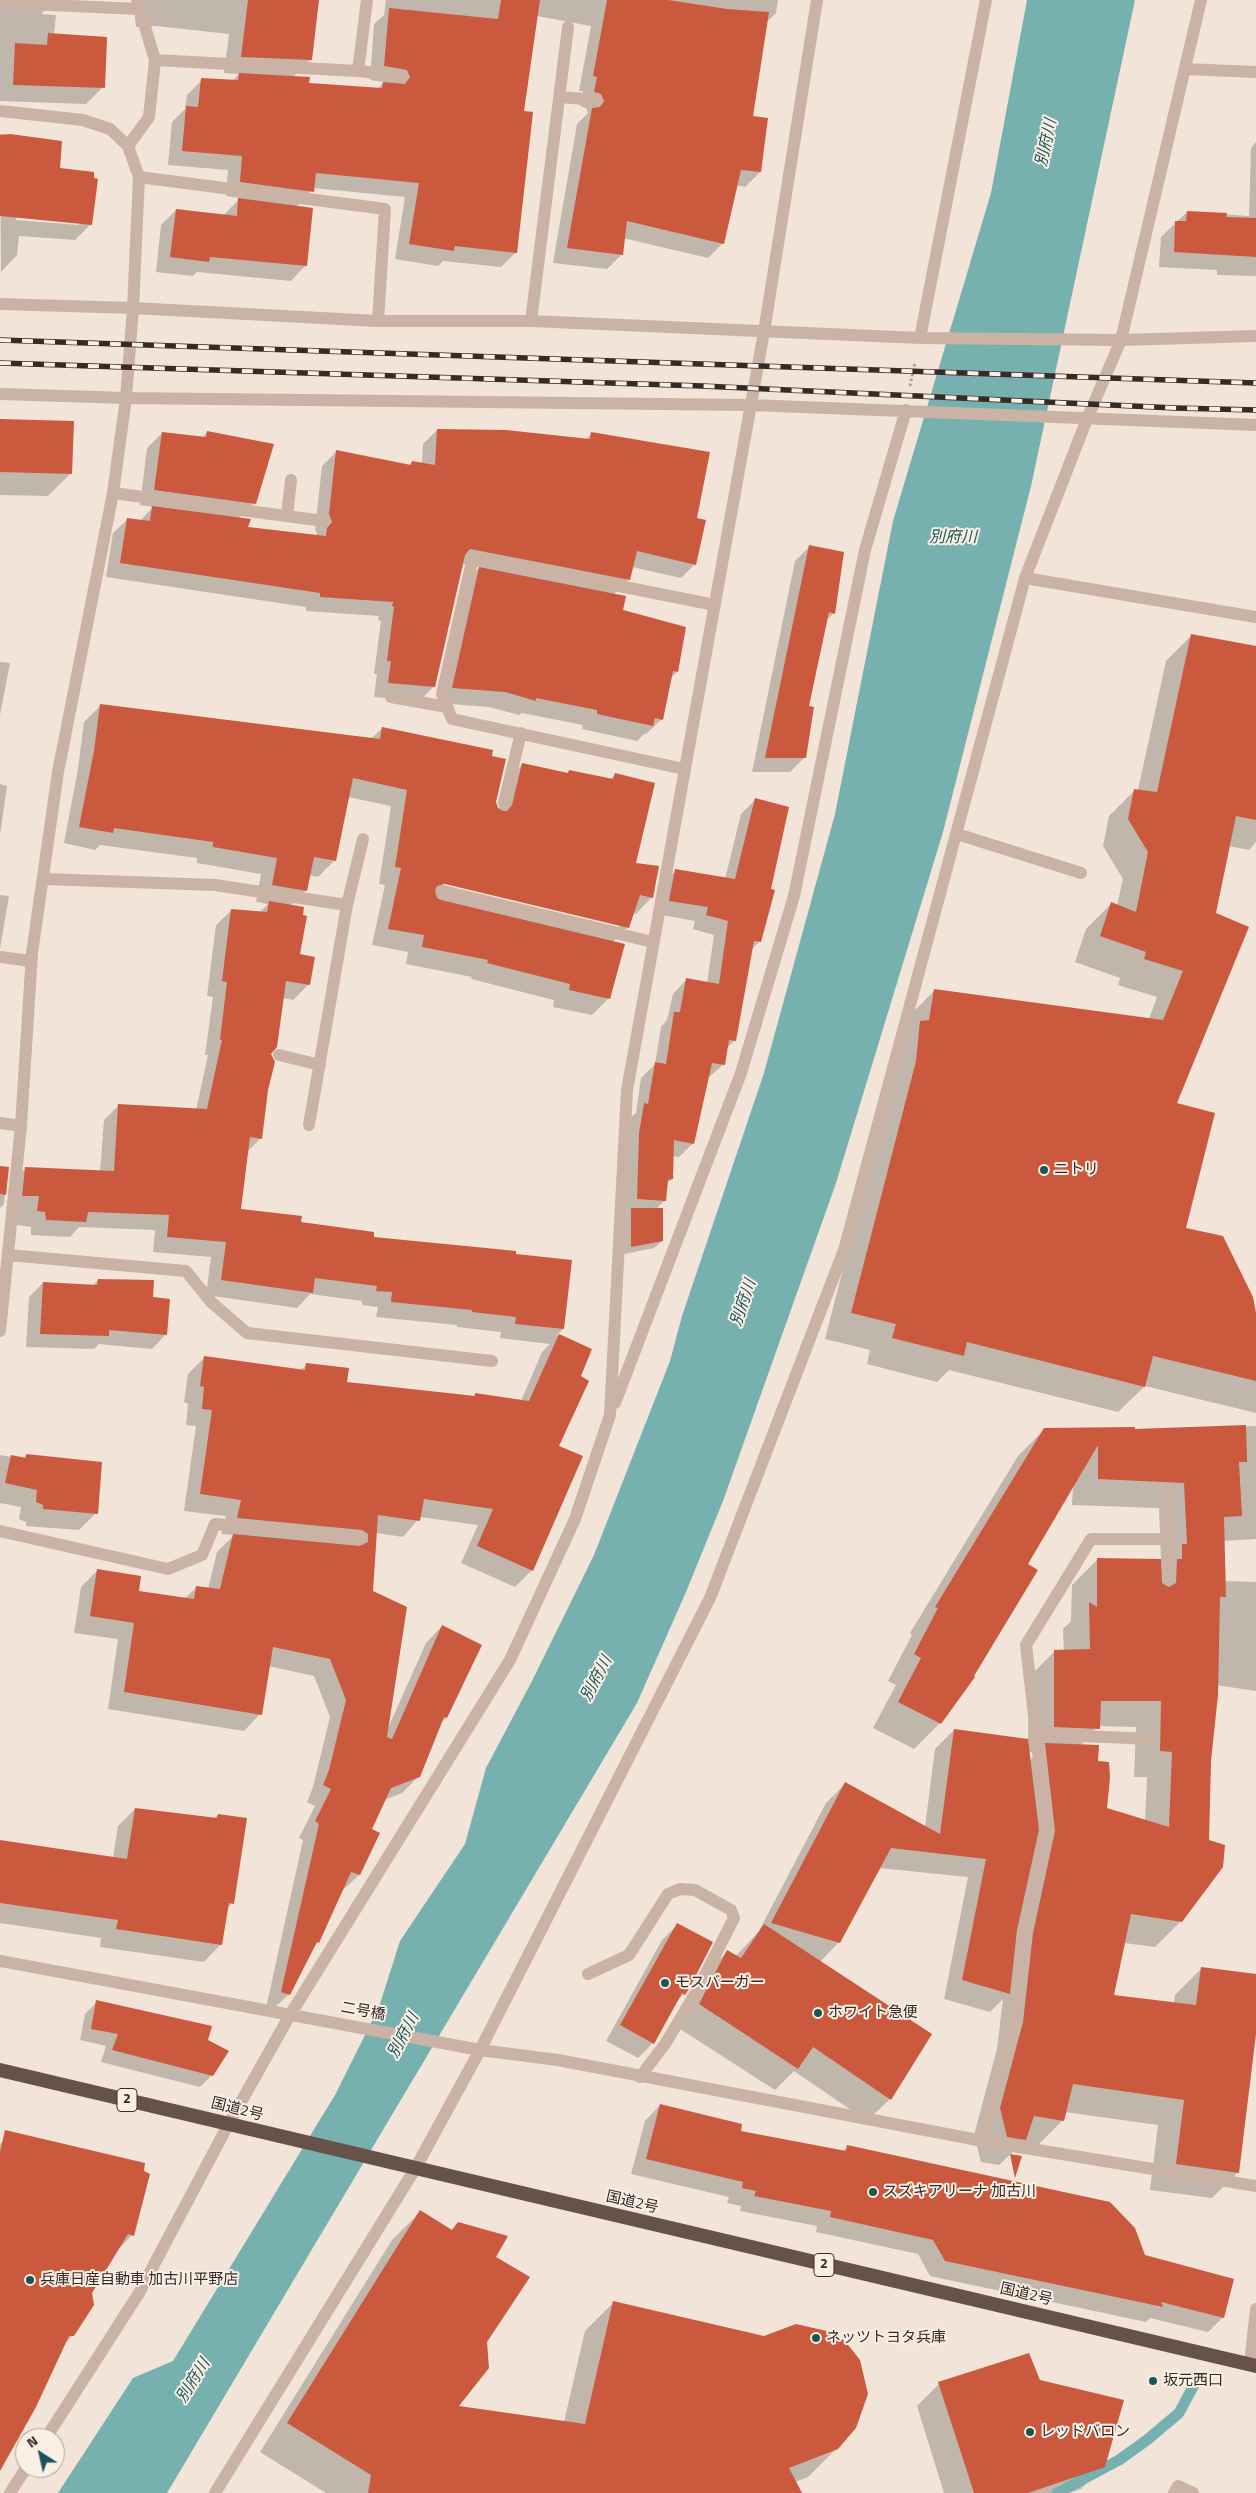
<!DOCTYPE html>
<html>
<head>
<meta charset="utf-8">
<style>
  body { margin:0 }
  #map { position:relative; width:1256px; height:2493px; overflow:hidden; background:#f2e4d8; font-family:"Titillium Web",sans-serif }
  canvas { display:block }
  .north { position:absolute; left:15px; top:2428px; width:50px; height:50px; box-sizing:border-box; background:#faefe4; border:1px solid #aba098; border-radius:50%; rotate:325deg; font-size:14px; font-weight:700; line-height:20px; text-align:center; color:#352a26 }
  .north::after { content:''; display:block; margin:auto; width:18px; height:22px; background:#1a5658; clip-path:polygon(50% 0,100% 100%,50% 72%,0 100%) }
</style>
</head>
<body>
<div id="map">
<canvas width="1256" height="2493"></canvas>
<div class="north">N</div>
</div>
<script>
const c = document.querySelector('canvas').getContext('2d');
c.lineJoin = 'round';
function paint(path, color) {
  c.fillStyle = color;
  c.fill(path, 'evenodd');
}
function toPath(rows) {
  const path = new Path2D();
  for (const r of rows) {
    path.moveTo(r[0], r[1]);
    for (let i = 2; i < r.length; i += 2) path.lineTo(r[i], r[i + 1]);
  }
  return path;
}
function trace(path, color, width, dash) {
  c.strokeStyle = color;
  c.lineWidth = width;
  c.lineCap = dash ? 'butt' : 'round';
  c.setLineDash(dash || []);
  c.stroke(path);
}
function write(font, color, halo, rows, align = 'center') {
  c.font = font + ' "Titillium Web","Noto Sans JP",sans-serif';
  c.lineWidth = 4;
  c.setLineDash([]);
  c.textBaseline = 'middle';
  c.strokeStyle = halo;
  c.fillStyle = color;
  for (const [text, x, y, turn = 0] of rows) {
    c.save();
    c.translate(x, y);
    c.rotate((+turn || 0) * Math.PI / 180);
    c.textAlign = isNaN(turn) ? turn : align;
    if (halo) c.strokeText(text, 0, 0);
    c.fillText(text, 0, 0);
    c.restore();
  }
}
const water = toPath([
  [1027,0,1135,0,1031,486,943,832,836,1183,723,1501,686,1592,637,1703,167,2493,58,2493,133,2378,173,2361,335,2095,379,2007,400,1941,465,1844,486,1768,532,1681,594,1555,670,1361,682,1316,764,1073,835,814,893,521,991,193]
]);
const shadow = toPath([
  [0,0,55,0,41,14,56,15,54,35,103,87,86,104,0,101],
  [133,0,318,0,310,60,293,77,308,84,377,89,384,82,370,80,374,24,384,15,386,0,778,0,776,13,766,23,752,117,760,172,745,187,736,185,723,243,708,258,623,238,621,255,607,269,553,263,577,124,588,113,586,108,580,106,583,91,579,91,591,26,537,16,523,112,516,252,501,267,443,261,438,266,395,259,405,197,313,188,297,207,306,265,291,281,197,272,193,276,156,272,161,225,176,210,224,215,240,198,226,196,228,170,168,165,172,122,185,109,187,95,202,80,232,81,239,74,224,73,229,34,156,26,136,27],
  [0,134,61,142,58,169,91,224,75,240,19,236,17,255,1,272],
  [16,217,79,222,79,225,16,220],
  [1256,142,1256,276,1217,275,1217,270,1159,267,1161,237,1187,212,1249,216,1251,148],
  [0,420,71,473,48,496,0,495],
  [437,430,585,440,591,434,695,519,695,564,681,578,632,567,629,579,614,594,621,611,677,672,670,679,662,719,646,734,644,734,637,741,582,729,583,725,522,713,519,715,489,707,437,703,464,583,480,567,463,564,434,686,420,701,374,697,377,674,374,674,381,621,378,620,379,616,306,611,306,607,106,577,113,533,128,519,140,521,153,507,140,505,147,448,162,433,202,438,207,432,254,503,238,519,247,528,318,536,315,529,322,466,336,452,408,466,412,462,422,464,423,444],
  [810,546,834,613,826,621,808,707,804,758,790,772,752,772,795,561],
  [1192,635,1256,649,1256,842,1249,850,1228,846,1175,1104,1184,1229,1256,1319,1256,1413,1145,1386,1118,1412,949,1370,937,1382,867,1364,870,1350,825,1339,908,1017,934,991,1149,1019,1157,997,1118,985,1120,978,1075,962,1086,929,1112,903,1117,905,1123,879,1103,846,1109,816,1135,790,1138,790,1166,661],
  [0,662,10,663,0,715],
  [101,705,371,739,382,728,495,802,498,813,506,781,523,764,567,774,610,780,615,774,634,864,652,897,636,914,633,913,628,927,613,942,608,999,592,1015,553,1007,554,1000,471,979,472,977,406,964,408,952,372,945,385,885,379,884,391,806,348,797,335,860,318,877,309,875,306,890,290,906,299,955,313,958,308,985,293,1000,283,998,270,1053,261,1138,247,1152,240,1210,372,1238,563,1329,557,1335,591,1349,579,1377,558,1446,532,1570,515,1587,461,1563,478,1525,420,1517,403,1537,376,1533,372,1592,388,1728,426,1643,442,1626,481,1645,446,1718,441,1723,419,1776,402,1793,384,1800,370,1830,378,1834,359,1875,342,1891,318,1942,313,1947,289,1994,272,2010,266,2008,303,1840,299,1838,315,1806,307,1802,313,1787,330,1717,314,1676,268,1666,260,1714,244,1731,108,1709,118,1639,74,1633,81,1587,98,1570,138,1592,184,1599,197,1587,208,1589,217,1552,234,1535,221,1534,226,1516,184,1511,196,1426,186,1425,188,1404,184,1402,188,1374,205,1357,300,1371,307,1364,346,1383,472,1397,476,1394,521,1401,542,1352,550,1344,500,1338,501,1332,457,1327,457,1325,376,1317,378,1307,362,1305,362,1301,310,1294,297,1308,206,1295,211,1257,153,1252,155,1230,79,1227,70,1237,31,1235,31,1227,6,1223,10,1184,25,1169,100,1172,104,1120,119,1105,196,1110,208,1055,205,1055,213,997,207,996,216,925,232,910,259,913,268,904,256,902,261,874,197,863,197,858,100,845,95,850,64,843,78,769,84,722],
  [439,881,619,924,619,927,439,884],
  [0,784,7,786,0,835],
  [755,800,759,942,752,949,735,1040,726,1049,724,1064,708,1078,693,1143,679,1157,672,1156,672,1179,666,1184,665,1200,656,1209,662,1241,654,1248,624,1254,624,1217,628,1213,623,1213,630,1118,636,1113,641,1078,655,1064,661,1027,667,1020,673,994,687,979,707,983,714,935,693,929,695,921,656,914,662,884,676,870,725,879,741,814],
  [0,895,9,896,0,949],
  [0,1168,7,1168,4,1204,0,1208],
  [98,1280,152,1298,166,1334,152,1349,99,1344,94,1349,26,1347,29,1297,43,1283,92,1286],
  [1256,1426,1256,1539,1223,1541,1224,1581,1256,1582,1256,1691,1216,1685,1181,1921,1155,1947,1124,1943,1112,1996,1174,2004,1175,1995,1201,1969,1256,1975,1256,2024,1238,2172,1212,2198,1150,2190,1158,2125,1065,2112,1063,2120,1037,2146,1021,2144,999,2165,981,2162,974,2135,997,2049,1003,1999,990,2012,944,1999,968,1877,879,1868,839,1942,820,1962,890,2099,867,2121,794,2071,775,2090,677,2027,705,1974,727,1952,736,1956,759,1931,826,1803,845,1784,925,1827,935,1749,954,1730,1028,1740,1029,1677,1055,1651,1064,1651,1063,1629,1071,1621,1072,1585,1098,1559,1161,1560,1159,1508,1072,1505,1073,1486,1026,1565,940,1723,914,1749,873,1728,896,1685,888,1681,912,1635,910,1633,1018,1456,1045,1429,1133,1430],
  [1098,1726,1136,1727,1134,1777,1147,1777,1145,1821,1105,1809,1096,1762,1081,1745],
  [1029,1752,1037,1753,1030,1760],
  [0,1455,23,1459,26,1455,96,1513,79,1530,26,1526,26,1522,19,1519,21,1507,0,1503],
  [135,1809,214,1818,218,1815,232,1903,227,1909,221,1944,204,1962,100,1947,101,1938,0,1923,0,1841,113,1858,118,1826],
  [677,1925,684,1994,675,2003,653,2043,638,2058,606,2041,662,1940],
  [97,2002,206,2040,212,2075,200,2087,101,2062,106,2046,80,2040,85,2014],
  [660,2105,739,2132,842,2152,848,2146,1144,2256,1223,2317,1208,2332,1150,2318,1146,2322,930,2276,918,2254,816,2232,817,2226,740,2211,741,2206,727,2203,729,2197,631,2174,645,2121],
  [3,2141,132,2235,116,2252,91,2293,73,2335,64,2344,0,2461,0,2144],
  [420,2212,494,2257,485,2342,457,2407,564,2422,585,2331,613,2303,837,2448,808,2477,795,2482,795,2493,326,2493,260,2452,392,2240],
  [1040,2381,1104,2466,1081,2489,1069,2493,944,2493,917,2406,939,2384]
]);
const stream = toPath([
  [1057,2493,1119,2460,1147,2440,1179,2413,1195,2383]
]);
const building = toPath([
  [248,0,319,0,312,60,241,57],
  [501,0,540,0,524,111,533,112,517,253,455,246,454,251,409,244,419,183,316,173,314,192,240,182,242,156,182,151,186,106,198,107,201,78,238,80,239,73,310,77,309,83,382,88,383,82,405,84,410,77,407,70,384,66,389,8,498,19],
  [607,0,668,0,727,9,769,12,753,116,768,118,761,172,741,170,724,244,627,221,623,255,567,248,592,108,600,107,604,101,601,94,594,92,597,77,593,76],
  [48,33,107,37,105,88,13,85,15,43,47,45],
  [10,134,62,141,60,168,94,172,94,178,98,179,92,225,0,216,0,135],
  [238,198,313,208,307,266,210,257,209,262,170,257,176,209,237,216],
  [1187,211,1227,213,1226,217,1256,218,1256,257,1174,252,1175,221,1186,221],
  [0,419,74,421,72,474,0,472],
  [437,429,506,430,590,439,591,432,710,452,697,518,706,520,696,565,637,551,630,580,470,549,465,555,435,687,388,683,391,661,387,661,394,607,392,606,393,602,320,597,320,593,120,563,127,518,150,521,152,506,251,519,248,527,326,536,327,528,332,522,329,514,336,450,411,465,412,461,435,465],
  [207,431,274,444,256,504,154,490,162,432,206,437],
  [809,545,844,552,835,614,829,612,809,706,814,707,806,758,765,758],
  [479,567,626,596,623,610,686,627,678,672,673,671,663,720,655,718,653,726,597,714,597,710,536,698,536,701,505,692,452,688],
  [1191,634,1256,646,1256,820,1236,816,1216,913,1249,927,1177,1103,1215,1113,1186,1228,1223,1236,1253,1297,1256,1313,1256,1381,1153,1356,1145,1387,967,1342,964,1356,892,1338,896,1324,851,1313,916,1061,920,1021,929,1020,934,989,1163,1020,1183,971,1144,959,1146,952,1100,936,1111,902,1136,912,1148,852,1128,819,1134,789,1157,792],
  [100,704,380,739,382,727,493,750,492,756,506,759,496,802,498,808,503,811,507,811,512,805,522,763,568,773,569,770,613,779,615,773,655,783,636,863,659,866,653,898,640,895,629,928,445,884,437,886,435,891,437,898,441,900,625,944,610,999,569,990,570,984,487,963,488,960,422,947,424,935,388,929,401,868,395,867,407,790,353,778,336,861,314,857,307,891,272,885,277,858,213,847,213,842,114,828,113,833,79,827,94,751],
  [755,798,789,807,771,889,775,890,761,942,754,941,736,1041,729,1040,725,1065,712,1063,694,1144,674,1140,673,1179,668,1180,666,1201,637,1199,639,1133,644,1103,648,1104,655,1062,666,1064,674,1012,680,1012,686,978,719,984,728,921,706,915,708,907,669,901,675,869,735,879],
  [269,901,304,907,303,915,307,916,300,954,315,957,310,985,286,981,277,1047,271,1054,275,1062,268,1090,262,1139,250,1137,241,1209,302,1216,301,1222,374,1232,374,1237,516,1251,516,1254,572,1260,564,1329,515,1324,516,1317,472,1312,472,1310,391,1302,392,1292,376,1291,377,1286,315,1278,313,1293,221,1280,226,1242,167,1237,169,1215,88,1212,86,1222,46,1220,45,1212,37,1211,39,1196,22,1196,25,1167,114,1171,118,1104,207,1109,222,1040,220,1040,227,982,222,981,231,909,267,912],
  [0,1166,9,1167,6,1195,0,1194],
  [631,1208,663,1208,663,1241,631,1247],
  [98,1279,154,1280,153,1297,170,1299,167,1335,109,1330,109,1336,40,1334,43,1282,97,1285],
  [559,1334,592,1349,581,1376,589,1381,559,1446,583,1456,533,1571,477,1546,493,1509,424,1499,420,1521,378,1515,373,1591,407,1607,387,1737,392,1739,442,1625,482,1645,447,1718,444,1717,420,1777,391,1788,372,1829,380,1833,360,1875,351,1872,319,1943,317,1942,290,1995,281,1992,319,1824,315,1821,331,1789,323,1785,329,1770,346,1700,330,1659,273,1647,262,1715,124,1692,134,1623,90,1616,97,1569,141,1576,139,1591,194,1599,196,1586,220,1589,233,1534,360,1546,368,1542,368,1534,362,1530,237,1518,241,1500,200,1494,212,1410,202,1409,204,1387,200,1386,204,1356,305,1370,306,1363,349,1368,347,1382,475,1396,475,1393,529,1401],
  [1246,1425,1247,1462,1239,1462,1242,1516,1224,1517,1226,1597,1220,1597,1218,1695,1211,1761,1209,1840,1225,1845,1223,1867,1182,1922,1131,1914,1114,1995,1196,2005,1201,1967,1256,1974,1256,2034,1239,2173,1176,2164,1184,2100,1073,2084,1064,2121,1034,2116,1026,2140,1007,2137,1000,2108,1023,2022,1033,1933,1055,1831,1045,1743,1099,1745,1098,1761,1109,1762,1110,1778,1107,1808,1169,1827,1172,1752,1160,1751,1161,1701,1101,1701,1100,1729,1054,1727,1054,1650,1090,1649,1089,1602,1097,1607,1097,1558,1161,1559,1162,1583,1169,1587,1176,1583,1177,1559,1182,1559,1182,1544,1187,1544,1184,1483,1098,1479,1098,1445,1028,1564,1038,1570,974,1676,975,1677,941,1724,898,1702,921,1658,914,1654,938,1608,935,1607,1044,1428,1135,1427,1135,1429],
  [26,1454,102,1462,98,1514,43,1509,43,1505,36,1502,37,1490,5,1483,11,1455,26,1458],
  [954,1729,1028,1739,1039,1830,1017,1930,1010,1994,962,1980,986,1859,891,1848,840,1943,771,1923,845,1782,940,1834],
  [135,1808,217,1818,218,1814,247,1818,234,1904,229,1903,222,1945,116,1929,118,1920,0,1903,0,1840,127,1859],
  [677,1923,713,1942,690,1987,685,1995,682,1993,654,2044,620,2025],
  [764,1924,932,2034,891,2100,813,2047,798,2069,699,2004,727,1950,741,1958],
  [96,2000,212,2026,208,2040,229,2051,213,2076,112,2050,118,2034,91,2029],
  [660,2104,742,2124,741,2131,846,2151,847,2145,1110,2202,1135,2228,1145,2255,1234,2279,1224,2318,1161,2302,1163,2307,945,2261,933,2240,830,2217,831,2211,754,2196,756,2191,742,2188,743,2182,646,2159],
  [5,2130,145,2163,144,2171,150,2174,134,2236,128,2234,92,2293,94,2305,74,2336,69,2336,36,2407,0,2471,0,2152],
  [1010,2154,1022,2156,1015,2178],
  [420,2210,452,2230,458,2222,508,2236,496,2257,530,2277,487,2342,489,2368,459,2406,585,2424,613,2301,764,2336,796,2324,831,2332,845,2341,860,2360,868,2394,856,2428,838,2449,789,2468,802,2493,368,2493,371,2475,287,2423],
  [1029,2353,1040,2380,1124,2400,1105,2467,1028,2493,974,2493,938,2382]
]);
const path = toPath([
  [910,386,915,363]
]);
const service = toPath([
  [7,3,138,9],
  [44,879,215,885,347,905,309,1125],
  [347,905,363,839],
  [279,1055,320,1065],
  [0,1123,21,1126],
  [0,1531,168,1569,202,1555,215,1524,361,1538],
  [1036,1734,1151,1739],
  [588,1974,629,1955,668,1894,680,1889,695,1890,731,1910,734,1918,697,1991,665,2044,640,2077],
  [1174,2493,1178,2486,1193,2493]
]);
const minor = toPath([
  [155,60,358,71,367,0],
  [1185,69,1256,72],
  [358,71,402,76],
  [560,97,596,100],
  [128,146,149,117,155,60,137,0],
  [139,177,385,209,378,321],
  [0,304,133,308,378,321,531,321,920,338,1121,340,1256,336],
  [531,321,568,27],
  [920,338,986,0],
  [0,394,126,398,751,405,1256,425],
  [113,493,324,521],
  [287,516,291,480],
  [1025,578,1256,617],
  [391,697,447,707],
  [684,769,452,719,442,694,473,557,715,605],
  [504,803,521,733],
  [957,834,1081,873],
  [443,892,653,942],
  [0,957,31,961],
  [8,1255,186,1271,211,1302,247,1333,492,1361],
  [0,1331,21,1126,32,953,58,772,113,493,126,398,133,308],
  [615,1403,741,1073,794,896,865,550,906,410],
  [1169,1579,1169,1496],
  [0,1961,480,2050,558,2060,983,2141,1256,2186],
  [983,2141,1015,2020,1025,1932,1047,1830,1026,1645,1091,1539,1168,1539],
  [1250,2365,1256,2309],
  [46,2438,139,2293,228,2125,290,2015,510,1660,575,1519,610,1415,627,1090,764,332,817,0],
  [10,2493,26,2468],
  [215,2493,415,2169,480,2050,710,1598,844,1250,1025,578,1087,419,1121,340,1201,0]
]);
const tertiary = toPath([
  [0,111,83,120,110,129,128,146,139,177,133,308]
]);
const trunk = toPath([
  [0,2070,1256,2366]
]);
const rail = toPath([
  [0,340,1256,383],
  [0,363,702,386,1175,408,1256,410]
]);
const markers = [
  [1044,1170,5,"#1a5658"],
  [665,1983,5,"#1a5658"],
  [818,2013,5,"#1a5658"],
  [873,2192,5,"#1a5658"],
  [30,2280,5,"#1a5658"],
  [816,2338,5,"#1a5658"],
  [1153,2381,5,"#1a5658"],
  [1030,2432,5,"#1a5658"]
];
const shields = [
  [127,2100,20],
  [824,2265,20]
];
const shieldNames = [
  ["2",127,2100],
  ["2",824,2265]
];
const poiNames = [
  ["ニトリ",1054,1170],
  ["モスバーガー",675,1983],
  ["ホワイト急便",828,2013],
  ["スズキアリーナ 加古川",883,2192],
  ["兵庫日産自動車 加古川平野店",40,2280],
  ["ネッツトヨタ兵庫",826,2338],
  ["坂元西口",1163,2381],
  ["レッドバロン",1040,2432]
];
const streetNames = [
  ["二号橋",363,2012,10],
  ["国道2号",237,2110,14],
  ["国道2号",632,2203,13],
  ["国道2号",1026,2295,13]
];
const waterNames = [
  ["別府川",1047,143,-78],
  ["別府川",953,538],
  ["別府川",744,1303,-71],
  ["別府川",597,1679,-62],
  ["別府川",404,2036,-62],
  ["別府川",194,2381,-58]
];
paint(water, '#76b0af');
paint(shadow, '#0003');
trace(stream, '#76b0af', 11);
paint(building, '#ca593e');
trace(path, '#b69d8e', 3, [2.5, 2.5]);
trace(service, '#cab3a4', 12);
trace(minor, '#cab3a4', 12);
trace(tertiary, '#cab3a4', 12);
trace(trunk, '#675249', 14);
trace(rail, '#352a26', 5.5);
trace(rail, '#faefe4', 4, [11]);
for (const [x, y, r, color] of markers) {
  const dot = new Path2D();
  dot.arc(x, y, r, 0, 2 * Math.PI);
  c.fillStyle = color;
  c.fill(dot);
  trace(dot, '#faefe4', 2);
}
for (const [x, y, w] of shields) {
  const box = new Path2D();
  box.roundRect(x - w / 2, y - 11.5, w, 23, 4);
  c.fillStyle = '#faefe4';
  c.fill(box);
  trace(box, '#352a26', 1);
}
write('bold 14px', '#352a26', null, shieldNames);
write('15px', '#352a26', '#faefe4', poiNames, 'left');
write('15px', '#352a26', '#faefe4', streetNames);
write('italic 16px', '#1a5658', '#faefe4', waterNames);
</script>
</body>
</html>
